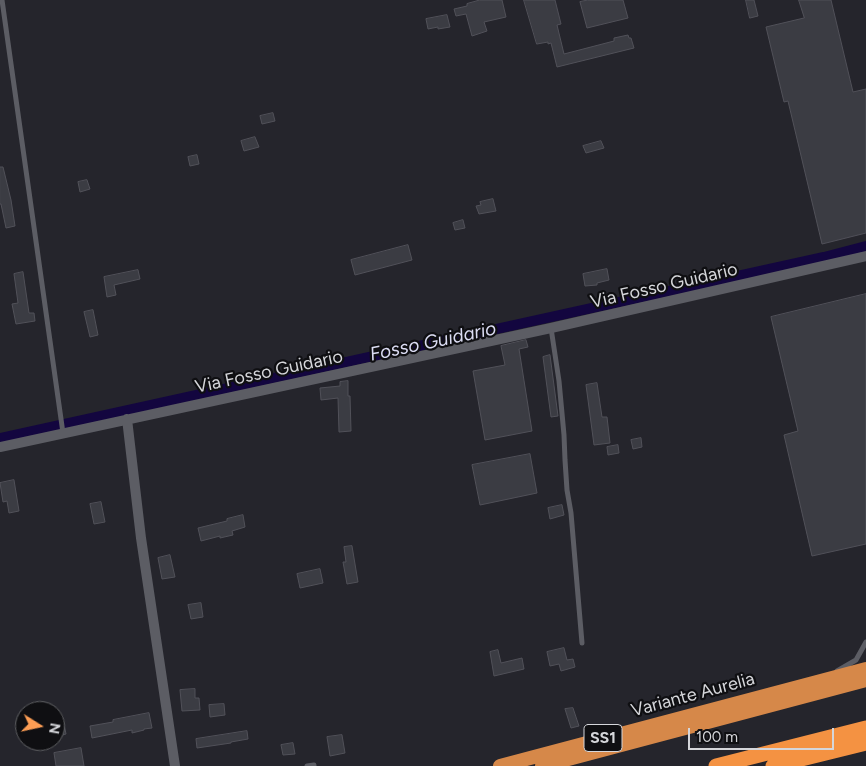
<!DOCTYPE html>
<html>
<head>
<meta charset="utf-8">
<style>
	body { margin:0 }
	#map { position:relative; width:866px; height:766px; overflow:hidden; background:#25252c; font-family:Figtree,sans-serif }
	canvas { display:block }
	.north { position:absolute; left:15px; top:701px; width:50px; height:50px; box-sizing:border-box; background:#0f0f12; border:1px solid #5e5f62; border-radius:50%; rotate:100deg; font-size:14px; font-weight:700; line-height:20px; text-align:center; color:#d5d6da }
	.north::after { content:''; display:block; margin:auto; width:18px; height:22px; background:#fc9d54; clip-path:polygon(50% 0,100% 100%,50% 72%,0 100%) }
	.scale { position:absolute; left:688px; top:728px; width:146px; height:22px; box-sizing:border-box; border:2px solid #d5d6da; border-top:0; padding-left:6px; font-size:15px; line-height:18px; white-space:nowrap; color:#d5d6da; -webkit-text-stroke:4px #0f0f12; paint-order:stroke }
</style>
</head>
<body>
<div id="map">
<canvas width="866" height="766"></canvas>
<div class="north">N</div>
<div class="scale">100 m</div>
</div>
<script>
const ctx = document.querySelector('canvas').getContext('2d');
ctx.lineJoin = 'round';
function trace(path, color, width, dash) { ctx.strokeStyle = color; ctx.lineWidth = width; ctx.lineCap = dash ? 'butt' : 'round'; ctx.setLineDash(dash || []); ctx.stroke(path); }
function paint(path, color) { ctx.fillStyle = color; ctx.fill(path, 'evenodd'); }
function label(font, color, halo, rows, align = 'center') {
  ctx.font = font + ' Figtree,sans-serif'; ctx.lineWidth = 4.5; ctx.setLineDash([]); ctx.textBaseline = 'middle'; ctx.strokeStyle = halo; ctx.fillStyle = color; for (const [text, x, y, turn = 0] of rows) {
    ctx.save(); ctx.translate(x, y); ctx.rotate((+turn || 0) * Math.PI / 180); ctx.textAlign = isNaN(turn) ? turn : align; if (halo) ctx.strokeText(text, 0, 0); ctx.fillText(text, 0, 0); ctx.restore();
  }
}
trace(new Path2D(`
	M0,438L824,257L866,246`), '#13063f', 10);
const building = new Path2D(`
	M480,0H502L506,17L484,22L487,31L472,36L466,14L456,16L454,9L467,6V4Z
	M524,0H555L561,24L557,25L564,54L614,41V38L628,35L629,38H631L634,48L557,67L551,43L548,44V42L537,44Z
	M588,0H623L628,18L587,28L580,2Z
	M746,0H754L758,16L750,18Z
	M799,0H831L853,92L866,89V233L822,244L788,101L784,102L766,27L804,18Z
	M447,15L450,27L438,29V27L428,29L426,19Z
	M273,113L275,121L262,124L260,116Z
	M255,137L259,147L244,151L241,141Z
	M601,141L604,148L586,153L583,146Z
	M197,155L199,164L190,166L188,157Z
	M0,167H3L11,200L15,226L6,228L1,204H0Z
	M87,180L90,189L80,192L78,182Z
	M493,199L496,211L479,214L476,206L481,205L480,202Z
	M463,220L465,228L455,230L453,223Z
	M408,245L412,260L355,275L351,260Z
	M607,269L609,280L597,283V285L585,286L583,274Z
	M138,270L140,279L114,285L116,295L107,297L104,277Z
	M23,272L29,313H34L35,321L16,324L12,304L18,303L14,274Z
	M866,294V544L812,556L784,435L798,431L771,317Z
	M93,310L98,335L90,337L84,312Z
	M526,340L528,347L519,349L532,431L485,440L473,371L505,365L501,346Z
	M550,355L558,416L551,417L543,357Z
	M348,381V396H350L351,431L339,432L338,398L321,400L320,388L340,386V382Z
	M597,383L602,417H607L610,443L594,445L586,385Z
	M641,438L642,447L633,449L631,440Z
	M618,445L619,453L608,455L607,447Z
	M530,454L537,493L480,505L472,465Z
	M14,480L19,511L9,513L7,501L3,502L0,483Z
	M101,502L105,522L94,524L90,504Z
	M562,505L564,515L550,519L548,508Z
	M243,515L245,527L232,531L233,535L220,538V536L201,541L198,528L227,521V519Z
	M352,546L358,582L347,584L343,562H346L344,547Z
	M170,555L175,577L162,579L158,558Z
	M320,569L323,583L300,588L297,574Z
	M201,603L203,617L191,619L188,605Z
	M564,648L567,660L573,659L575,667L561,671L559,664L550,666L547,652Z
	M498,650L501,663L522,658L524,669L494,676L490,652Z
	M195,689V698H199L200,710L182,711L180,690Z
	M224,704L225,715L210,717L209,705Z
	M573,708L579,726L571,728L565,709Z
	M149,713L152,728L144,729V730L132,733V730L92,738L90,726L113,722V720Z
	M64,724L66,734L55,737V726Z
	M247,731L248,739L231,742V743L197,748L196,739Z
	M342,735L345,753L330,756L327,737Z
	M293,743L295,754L283,755L281,745Z
	M81,748L84,766H56L54,753Z`);
paint(building, '#3b3c43');
trace(building, '#515159', 1);
trace(new Path2D(`
	M2,0L63,433
	M551,328L559,381L564,435L565,460L567,490L571,513L582,643
	M837,671L856,660L866,642
	M307,766L314,765`), '#5c5d64', 5);
trace(new Path2D(`
	M127,419L141,538L175,766
	M0,447L551,328L866,256`), '#5c5d64', 10);
trace(new Path2D(`
	M500,766L866,669
	M542,766L866,680`), '#d68849', 14);
trace(new Path2D(`
	M716,766L866,728
	M773,766L866,743`), '#f49242', 15);
for (const [x, y, w] of [
	[603,738,38]
]) { const box = new Path2D(); box.roundRect(x - w / 2, y - 13.5, w, 27, 4); ctx.fillStyle = '#0f0f12'; ctx.fill(box); trace(box, '#d5d6da', 1); }
label('bold 16px', '#d5d6da', null, [
	["SS1",603,738]
]);
label('18px', '#d5d6da', '#0f0f12', [
	["Via Fosso Guidario",664,286,-13],
	["Via Fosso Guidario",269,372,-12],
	["Variante Aurelia",693,695,-15]
]);
label('italic 19px', '#dbdcf3', '#0f0f12', [
	["Fosso Guidario",433,342,-12]
]);
</script>
</body>
</html>
